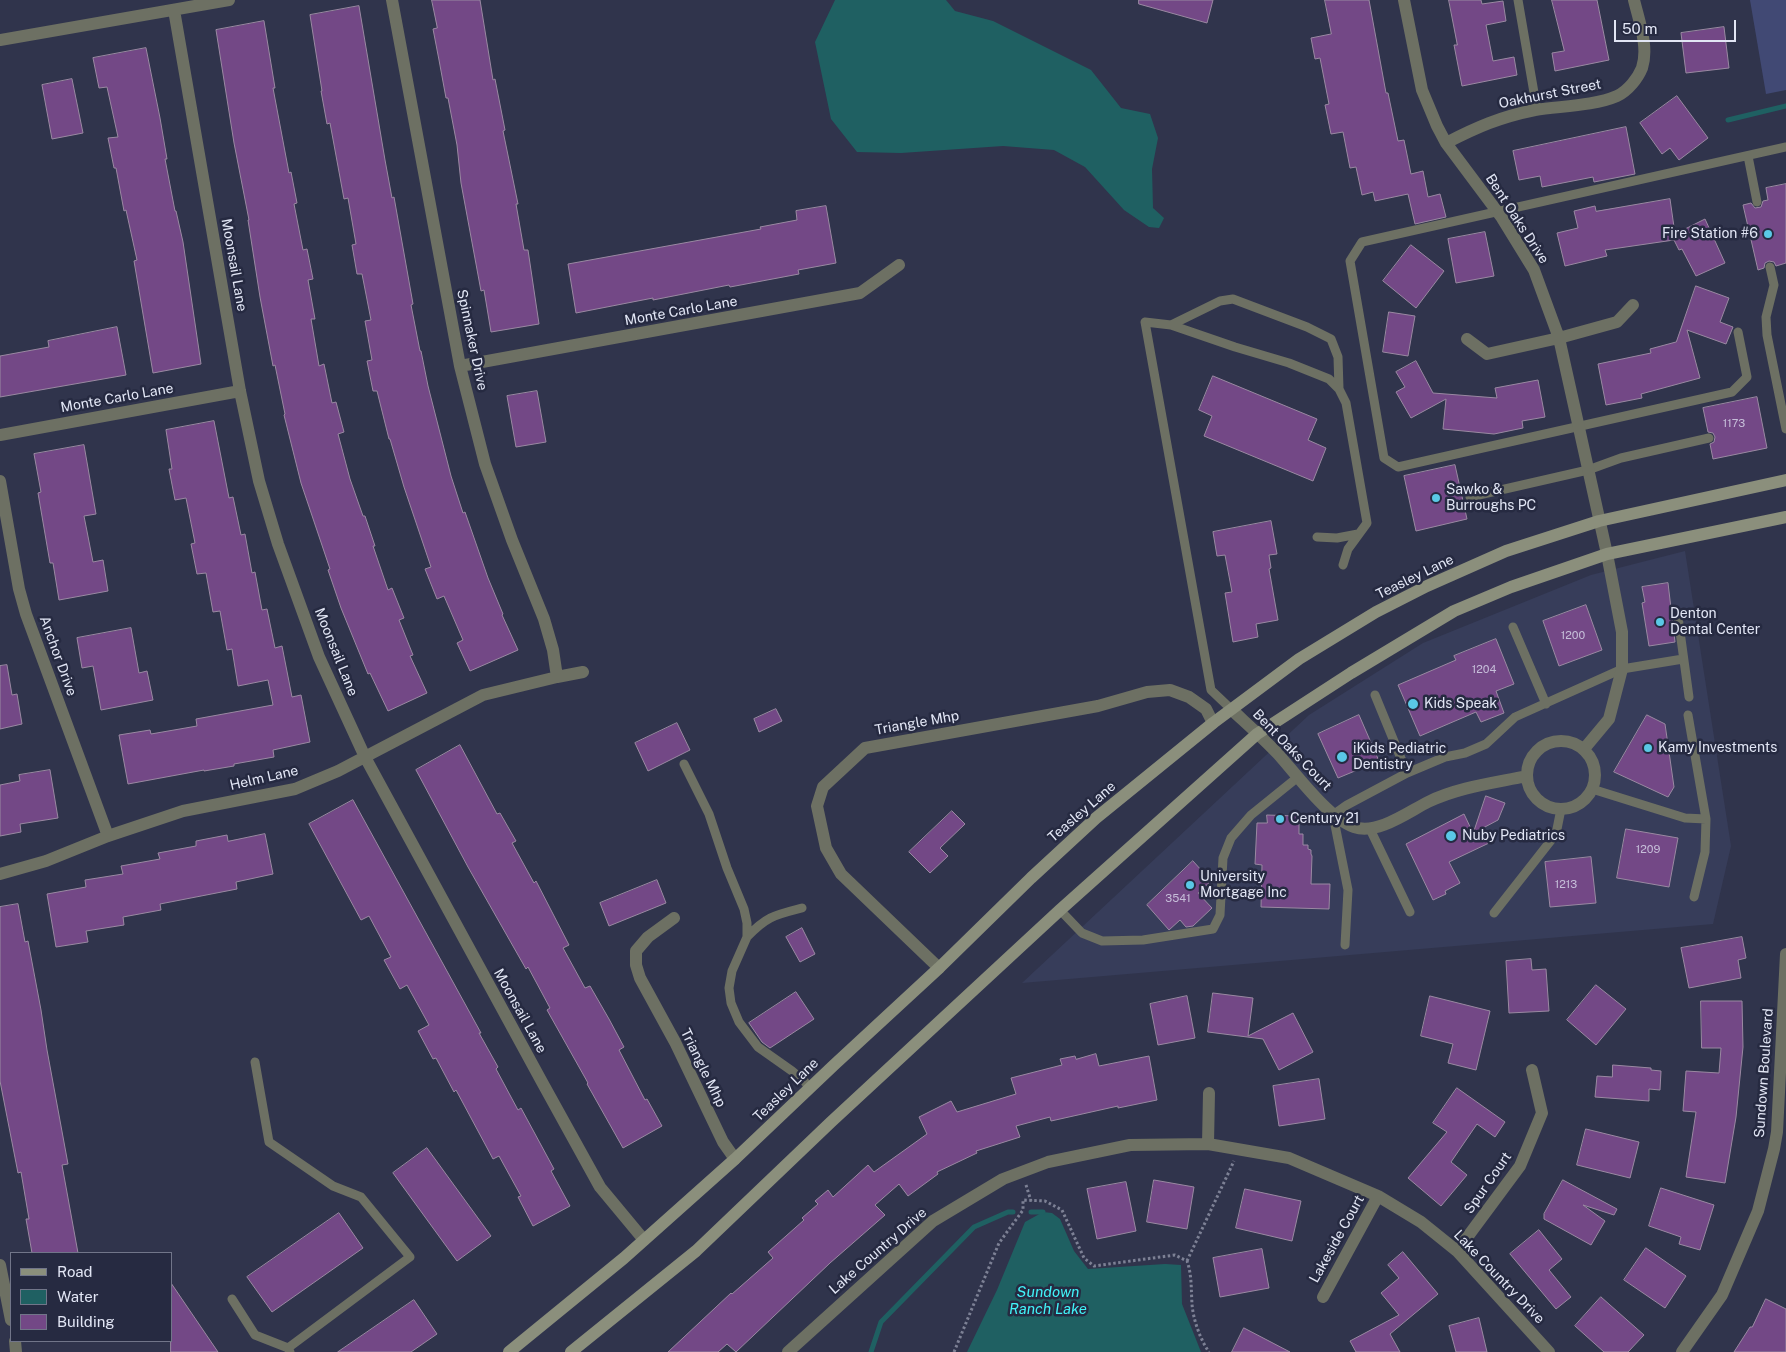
<!DOCTYPE html>
<html>
<head>
<meta charset="utf-8">
<style>
	body { margin:0 }
	#map { position:relative; width:1786px; height:1352px; overflow:hidden; background:#30344c; font-family:"Public Sans",sans-serif }
	canvas { display:block }
	.legend { position:absolute; left:10px; top:1252px; width:162px; height:90px; box-sizing:border-box; background:#262a41; border:1px solid #717589; margin:0; padding:6px 9px; list-style:none; font-size:15px; color:#e2e6f5 }
	.legend li { display:flex; align-items:center; gap:10px; height:25px }
	.legend b { width:25px; border:1px solid #717589 }
	.scale { position:absolute; left:1614px; top:20px; width:122px; height:22px; box-sizing:border-box; border:2px solid #e2e6f5; border-top:0; padding-left:6px; font-size:15px; line-height:18px; white-space:nowrap; color:#e2e6f5; -webkit-text-stroke:4px #262a41; paint-order:stroke }
</style>
</head>
<body>
<div id="map">
<canvas width="1786" height="1352"></canvas>
<ul class="legend">
<li><b style="height:6px;background:#8b8f7c"></b>Road</li>
<li><b style="height:14px;background:#1f6062"></b>Water</li>
<li><b style="height:14px;background:#734886"></b>Building</li>
</ul>
<div class="scale">50 m</div>
</div>
<script>
const ctx = document.querySelector('canvas').getContext('2d');
ctx.lineJoin = 'round';
function paint(path, color) { ctx.fillStyle = color; ctx.fill(path, 'evenodd'); }
function trace(path, color, width, dash) { ctx.strokeStyle = color; ctx.lineWidth = width; ctx.lineCap = dash ? 'butt' : 'round'; ctx.setLineDash(dash || []); ctx.stroke(path); }
function label(font, color, halo, rows, align = 'center') {
  ctx.font = font + ' "Public Sans",sans-serif'; ctx.lineWidth = 5; ctx.setLineDash([]); ctx.textBaseline = 'middle'; ctx.strokeStyle = halo; ctx.fillStyle = color; for (const [text, x, y, turn = 0] of rows) {
    ctx.save(); ctx.translate(x, y); ctx.rotate((+turn || 0) * Math.PI / 180); ctx.textAlign = isNaN(turn) ? turn : align; if (halo) ctx.strokeText(text, 0, 0); ctx.fillText(text, 0, 0); ctx.restore();
  }
}
paint(new Path2D(`
	M1685,551L1731,846L1713,924L1022,983L1309,715L1423,643L1591,575Z`), '#373d5a');
paint(new Path2D(`
	M1750,0H1786V90L1766,94Z`), '#414974');
paint(new Path2D(`
	M835,0H946L955,11L993,21L1091,70L1121,108L1150,114L1158,138L1152,169L1153,208L1164,218L1159,228L1149,227L1124,210L1085,167L1054,150L1003,146L901,153L857,152L831,119L815,42Z
	M1043,1212L1052,1213L1060,1219L1074,1251L1088,1269L1165,1264L1181,1265L1182,1304L1201,1352H967L997,1290L1025,1222Z`), '#1f6062');
trace(new Path2D(`
	M1728,120L1786,106
	M1031,1212H1043
	M871,1352L881,1322L974,1227L1008,1212H1013`), '#1f6062', 5);
const building = new Path2D(`
	M432,0H480L493,80L495,79L505,130L503,131L518,204H516L524,250H528L539,324L491,332L484,290L481,291L461,183L457,145L448,98H446L439,60L433,29L437,28Z
	M1139,0H1213L1207,23L1139,4Z
	M1325,0H1369L1386,93H1388L1398,141L1404,140L1411,174L1423,171L1428,197L1440,194L1446,217L1415,224L1408,194L1375,201L1373,192L1362,195L1356,167L1350,168L1343,132L1331,134L1325,105L1329,104L1320,58L1315,59L1311,38L1331,34Z
	M1449,0H1481L1482,4L1503,1L1506,21L1486,25L1493,61L1514,57L1517,75L1462,86L1454,45H1457Z
	M1552,0H1597L1609,60L1555,71L1552,53L1564,51Z
	M359,6L385,160L392,198L394,197L413,304L411,305L420,351H421L428,386L451,476L463,513L465,512L488,578L503,614L502,615L518,650L470,671L457,643L463,640L444,596L437,599L425,569L431,567L404,487L390,439H389L377,391H373L367,361L372,360L365,321L371,320L362,274H357L352,245L356,244L348,198L344,199L330,123L327,124L321,91H322L310,15Z
	M264,21L275,88H273L289,173L291,172L297,203L294,204L303,250L307,249L313,279L308,280L315,319H311L319,366L324,364L332,403L336,402L344,432L338,434L350,479L363,516H365L375,546H373L388,590L392,588L404,618L399,620L413,655L410,656L427,693L388,711L370,673L368,674L341,608L328,570L330,569L301,483L284,415L285,414L275,365L273,366L260,297L248,220H249L234,143L216,30Z
	M1724,27L1729,68L1686,73L1681,33Z
	M146,48L160,118L167,159H165L175,211H176L183,242L201,364L153,373L134,261L137,260L126,210L124,211L116,168H114L108,138L118,137L107,87L99,88L93,58Z
	M72,79L83,133L52,139L42,85Z
	M1677,96L1708,138L1679,160L1670,148L1662,154L1640,123Z
	M1626,127L1635,174L1594,182L1593,177L1542,187L1540,176L1519,180L1513,151Z
	M1786,184V263L1776,266L1774,262L1769,261L1765,263L1764,268L1758,270L1743,205L1751,203L1755,208L1761,207L1763,201L1768,200L1766,188Z
	M1670,199L1675,234L1705,219L1725,263L1696,276L1682,249L1679,250L1674,240L1605,250L1607,256L1565,266L1557,233L1578,228L1574,211L1595,206L1596,211Z
	M826,206L836,263L798,270L799,274L730,287L729,285L653,300V298L576,313L568,264L761,229L760,227L797,220L796,211Z
	M1485,232L1494,276L1456,283L1448,239Z
	M1411,245L1444,271L1416,308L1383,281Z
	M1696,286L1729,298L1720,322L1733,327L1726,344L1687,330L1700,378L1641,394L1642,398L1606,405L1598,364L1651,353L1650,349L1676,342Z
	M1389,312L1415,316L1408,356L1383,352Z
	M117,327L126,375L0,397V356L49,347L48,341Z
	M1416,361L1433,393L1497,398L1495,388L1538,380L1545,417L1522,421L1523,428L1494,434L1443,429L1446,399L1411,418L1396,392L1405,387L1396,372Z
	M1213,376L1317,419L1308,440L1326,448L1313,481L1204,436L1212,416L1199,410Z
	M537,391L546,442L516,447L507,396Z
	M1757,397L1767,448L1713,459L1710,444L1714,442L1715,437L1713,433L1708,432L1703,408Z
	M214,421L229,498L233,497L241,535L245,534L252,573L255,572L262,610L267,609L275,648L282,646L292,697L301,695L310,742L273,750L274,757L234,764V766L204,771V770L128,784L119,735L150,730L151,734L197,726L196,719L273,705L268,680L238,686L232,649L227,650L220,611L213,612L206,573L197,574L191,544L195,543L186,498L175,500L169,469H172L166,430Z
	M84,445L96,514L84,516L93,562L103,560L108,591L59,600L53,563H50L38,493L41,492L34,454Z
	M1455,465L1467,519L1416,531L1404,476Z
	M1271,521L1277,554L1269,555L1271,568L1269,569L1278,620L1256,624L1258,637L1233,642L1225,593L1232,592L1225,555L1217,556L1213,532Z
	M1668,583L1675,642L1649,646L1642,603L1645,602L1642,587Z
	M1586,605L1602,650L1559,666L1543,621Z
	M131,628L139,673L147,671L153,700L101,710L93,666L82,668L77,638Z
	M1496,639L1514,684L1496,691L1504,713L1481,722L1476,712L1420,736L1398,685L1456,660L1454,656Z
	M7,665L12,695L17,694L22,724L0,729V666Z
	M776,709L782,721L759,732L754,719Z
	M1359,715L1379,761L1338,778L1318,734Z
	M1647,715L1665,724L1674,787L1668,797L1614,772Z
	M677,723L690,750L648,771L635,743Z
	M460,745L497,814L500,813L516,841L512,843L534,883L536,881L569,945L563,948L585,988L590,986L609,1019L624,1047L619,1050L645,1100L647,1099L662,1126L623,1148L587,1084L588,1083L547,1010L550,1008L528,967L526,969L468,867L416,770Z
	M50,770L58,818L20,824L21,832L0,836V785L20,781L19,775Z
	M1486,796L1505,803L1498,820L1483,828L1489,843L1449,862L1460,883L1445,891L1446,894L1433,900L1406,844L1464,814L1473,833Z
	M353,800L481,1033H479L498,1067L496,1069L518,1110L521,1108L554,1169L551,1171L570,1206L533,1226L518,1197L521,1196L499,1156L493,1159L456,1090L454,1092L436,1058L433,1059L418,1031L429,1025L407,985L400,989L384,960L391,957L369,916L361,920L309,824Z
	M952,811L965,824L940,848L948,856L930,873L909,852Z
	M1267,815L1297,816V821H1299V834H1303V845H1308V849L1311,850V854L1312,856L1311,884H1330L1329,909L1261,907L1262,865L1255,864L1257,823H1267Z
	M1626,829L1678,838L1669,887L1617,878Z
	M265,834L273,874L236,882L237,889L160,904L161,910L123,917L124,925L86,931L88,942L56,947L47,894L86,887L85,880L123,874L121,866L160,859L158,853L196,846V841L227,835L228,841Z
	M1591,857L1596,903L1550,907L1545,862Z
	M1193,861L1211,881L1198,893L1212,908L1193,926L1186,927L1180,920L1169,930L1147,905Z
	M657,880L666,903L609,926L600,903Z
	M18,904L25,942L28,941L41,1010L47,1050L68,1164L62,1165L78,1253H32L26,1219H29L21,1172L18,1173L0,1081V907Z
	M802,928L815,954L800,962L786,937Z
	M1742,937L1746,958L1738,960L1741,978L1689,988L1681,948Z
	M1531,959L1532,970L1546,969L1549,1011L1509,1013L1506,961Z
	M1596,985L1626,1009L1596,1045L1567,1020Z
	M796,992L814,1019L770,1048L762,1042L749,1023Z
	M1213,993L1253,998L1248,1036L1293,1013L1313,1052L1279,1070L1263,1039L1208,1032Z
	M1187,996L1195,1038L1158,1045L1150,1004Z
	M1430,996L1490,1011L1476,1070L1448,1063L1453,1044L1421,1036Z
	M1701,1001H1742L1743,1047L1736,1117L1725,1183L1686,1177L1696,1112L1683,1111L1686,1071L1719,1073L1721,1048H1702Z
	M1096,1054L1099,1066L1149,1056L1157,1100L1118,1108V1106L1051,1121L1050,1117L1016,1126L1020,1137L976,1151L977,1153L937,1172L938,1174L908,1196L899,1184L875,1205L885,1215L830,1263L736,1352L727,1344L718,1352H668L731,1293L732,1294L773,1258L768,1252L804,1220L802,1218L818,1204L815,1201L828,1190L833,1197L868,1165L874,1172L927,1134L919,1117L951,1101L957,1112L1016,1094L1011,1078L1062,1065L1060,1059L1075,1056L1076,1059Z
	M1613,1065L1651,1068V1070L1661,1071L1660,1090L1649,1089V1101L1595,1097L1597,1076L1612,1077Z
	M1319,1079L1325,1119L1279,1126L1273,1086Z
	M1457,1088L1505,1122L1495,1137L1477,1124L1451,1162L1467,1175L1441,1206L1408,1178L1447,1132L1433,1123Z
	M1586,1129L1639,1142L1630,1178L1577,1165Z
	M427,1148L491,1236L457,1261L393,1173Z
	M1154,1180L1194,1187L1187,1229L1147,1222Z
	M1563,1180L1617,1209L1614,1215L1583,1205L1605,1221L1591,1245L1544,1219V1214Z
	M1126,1182L1136,1231L1097,1239L1087,1189Z
	M1661,1188L1714,1205L1700,1250L1679,1244L1681,1237L1649,1226Z
	M1245,1189L1301,1201L1292,1241L1236,1228Z
	M339,1213L363,1248L272,1312L247,1277Z
	M1539,1230L1562,1259L1549,1270L1571,1297L1556,1309L1510,1254Z
	M1646,1248L1686,1276L1665,1308L1624,1280Z
	M1262,1249L1269,1288L1220,1297L1213,1258Z
	M1403,1252L1438,1294L1390,1334L1400,1352H1356L1350,1341L1399,1315L1381,1293L1399,1278L1388,1265Z
	M171,1283L218,1352H171Z
	M1601,1297L1644,1335L1628,1352H1604L1575,1326Z
	M1766,1299L1786,1309V1352H1734L1750,1327H1752Z
	M414,1300L437,1334L411,1352H338Z
	M1479,1318L1487,1352H1456L1449,1326Z
	M1244,1328L1290,1352H1232Z`);
paint(building, '#734886');
trace(building, '#9a89a2', 1);
trace(new Path2D(`
	M1026,1185L1031,1201
	M1187,1261L1234,1161
	M954,1352L999,1243L1023,1210V1200L1045,1201L1062,1210L1084,1258L1094,1266L1175,1255L1187,1261C1192,1275 1191,1289 1192,1304C1193,1319 1200,1339 1209,1352`), '#7d8195', 3, [2.5, 2.5]);
trace(new Path2D(`
	M1518,0L1537,110
	M1748,156L1757,202
	M1770,267L1774,285L1766,317L1767,335L1786,429
	M1171,325L1220,301L1233,299L1307,327L1331,339L1338,357L1339,389
	M1738,332L1747,377L1732,392L1398,467L1384,458L1350,261L1362,242L1786,147
	M1470,497L1588,470L1621,458L1709,438
	M1317,537L1337,538L1358,534
	M1678,617L1689,697
	M1513,627L1546,704
	M1375,695L1407,773
	M1231,709L1211,690L1145,322L1171,325L1235,347L1289,363L1329,379L1339,389L1346,403L1367,523L1348,549L1343,565
	M1688,715L1706,819L1705,852L1694,897
	M684,764L709,814L727,868L744,909L747,923V937L732,971L729,988L731,1003L739,1022L758,1047L792,1071L805,1082L810,1089
	M1592,789L1685,818L1706,819
	M1370,829L1410,912
	M1060,910L1082,933L1102,941L1143,940L1213,929L1220,915L1223,858L1231,838L1251,815L1298,777
	M1494,913L1556,834L1561,809
	M747,937C767,916 775,915 802,908
	M1345,945L1348,890L1333,815L1347,805L1407,773L1445,757L1465,753L1486,744L1515,717L1622,669L1683,659
	M255,1062L269,1142L333,1186L361,1197L410,1257L288,1348L290,1352
	M232,1299L255,1335L288,1348`), '#6d7063', 9);
trace(new Path2D(`
	M392,0L460,366L485,464L512,540L544,619L553,650L557,677
	M1404,0L1422,90L1437,126L1446,143L1502,218L1534,270L1559,338L1607,554L1622,632V669L1609,719L1584,749
	M174,10L240,391L259,481L278,544L319,657L365,757L542,1082L600,1187L644,1240
	M0,40L229,0
	M1446,143C1477,127 1500,117 1535,110C1561,106 1594,106 1617,96C1628,91 1638,78 1642,68C1649,47 1639,21 1634,0
	M1467,339L1487,354L1559,338L1617,322L1633,305
	M460,366L860,293L899,265
	M0,435L240,391
	M0,481L19,589L26,614L108,836
	M1231,709C1247,724 1263,738 1278,754C1296,774 1329,819 1354,827C1378,835 1408,812 1428,802C1459,787 1494,783 1527,776
	M1527 775a34 34 0 1 1 68 0a34 34 0 1 1-68 0Z
	M0,874L46,861L108,836L183,811L295,789L338,771L483,695L557,677L583,672
	M674,918L648,937L636,951V965L640,978L675,1042L723,1142L735,1159
	M939,968L841,874L826,848L817,806L823,787L865,748L1098,706L1147,692L1170,690L1189,697L1206,709L1213,723
	M1208,1144L1209,1093
	M1457,1251L1520,1166L1542,1113L1532,1070
	M0,1265L11,1320
	M1323,1297L1378,1196
	M15,1341L16,1352
	M788,1352L933,1221L1003,1179L1048,1162L1130,1145L1208,1144L1289,1158L1378,1196L1421,1222L1457,1251L1549,1352
	M1682,1352L1722,1295L1758,1211L1774,1149L1777,1132L1786,954`), '#6d7063', 12);
trace(new Path2D(`
	M509,1352L624,1258L735,1159L834,1065L939,968L1031,878L1096,818L1213,723L1299,659L1376,612L1427,586L1506,551L1599,521L1786,480
	M571,1352L696,1251L831,1122L1060,910L1257,734L1351,673L1454,611L1511,587L1607,554L1786,517`), '#8b8f7c', 12);
for (const [x, y, r, color] of [
	[1768,234,5,"#5ac8e6"],
	[1436,498,5,"#5ac8e6"],
	[1660,622,5,"#5ac8e6"],
	[1413,704,6,"#5ac8e6"],
	[1648,748,5,"#5ac8e6"],
	[1342,757,6,"#5ac8e6"],
	[1280,819,5,"#5ac8e6"],
	[1451,836,6,"#5ac8e6"],
	[1190,885,5,"#5ac8e6"]
]) { const dot = new Path2D(); dot.arc(x, y, r, 0, 2 * Math.PI); ctx.fillStyle = color; ctx.fill(dot); trace(dot, '#262a41', 2); }
label('11px', '#c6bed9', null, [
	["1173",1734,424],
	["1200",1573,636],
	["1204",1484,670],
	["1209",1648,850],
	["1213",1566,885],
	["3541",1178,899]
]);
label('14px', '#e2e6f5', '#262a41', [
	["Oakhurst Street",1550,94,-11],
	["Bent Oaks Drive",1517,219,57],
	["Moonsail Lane",234,265,80],
	["Monte Carlo Lane",681,311,-10],
	["Spinnaker Drive",472,340,78],
	["Monte Carlo Lane",117,398,-10],
	["Teasley Lane",1415,577,-26],
	["Moonsail Lane",336,652,68],
	["Anchor Drive",58,656,70],
	["Triangle Mhp",917,723,-10],
	["Bent Oaks Court",1292,750,46],
	["Helm Lane",264,778,-13],
	["Teasley Lane",1082,812,-41],
	["Moonsail Lane",520,1011,61],
	["Triangle Mhp",703,1068,64],
	["Sundown Boulevard",1764,1073,-86],
	["Teasley Lane",786,1090,-44],
	["Spur Court",1488,1183,-55],
	["Lakeside Court",1337,1239,-61],
	["Lake Country Drive",878,1251,-41],
	["Lake Country Drive",1499,1277,46]
]);
label('14px', '#e2e6f5', '#262a41', [
	["Fire Station #6",1758,234,"right"],
	["Sawko &",1446,490],
	["Burroughs PC",1446,506],
	["Denton",1670,614],
	["Dental Center",1670,630],
	["Kids Speak",1424,704],
	["Kamy Investments",1658,748],
	["iKids Pediatric",1353,749],
	["Dentistry",1353,765],
	["Century 21",1290,819],
	["Nuby Pediatrics",1462,836],
	["University",1200,877],
	["Mortgage Inc",1200,893]
], 'left');
label('italic 15px', '#41f3f8', '#262a41', [
	["Sundown",1048,1292],
	["Ranch Lake",1048,1309]
]);
</script>
</body>
</html>
